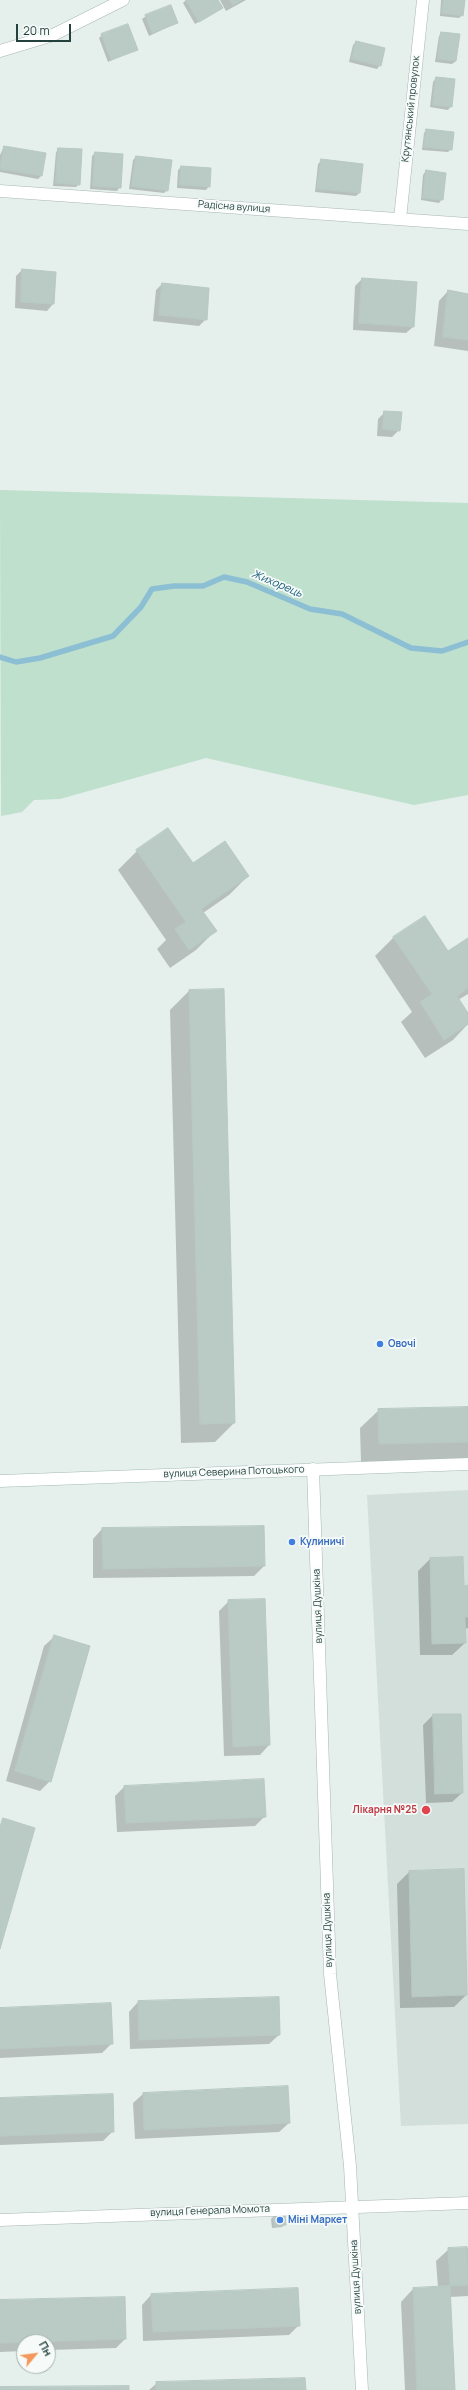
<!DOCTYPE html>
<html>
<head>
<meta charset="utf-8">
<style>
	body { margin:0 }
	#map { position:relative; width:468px; height:2390px; overflow:hidden; background:#e5efec; font-family:Manrope,sans-serif }
	canvas { display:block }
	.north { position:absolute; left:16px; top:2334px; width:40px; height:40px; box-sizing:border-box; background:#f6fbf9; border:1px solid #a2b1ae; border-radius:50%; rotate:61deg; font-size:11px; font-weight:700; line-height:16px; text-align:center; color:#24413e }
	.north::after { content:''; display:block; margin:auto; width:14px; height:18px; background:#f4995e; clip-path:polygon(50% 0,100% 100%,50% 72%,0 100%) }
	.scale { position:absolute; left:16px; top:24px; width:55px; height:18px; box-sizing:border-box; border:2px solid #24413e; border-top:0; padding-left:5px; font-size:12px; line-height:14px; white-space:nowrap; color:#24413e; -webkit-text-stroke:3px #f6fbf9; paint-order:stroke }
</style>
</head>
<body>
<div id="map">
<canvas width="468" height="2390"></canvas>
<div class="north">Пн</div>
<div class="scale">20 m</div>
</div>
<script>
const ctx = document.querySelector('canvas').getContext('2d');
ctx.lineJoin = 'round';
function paint(path, color) { ctx.fillStyle = color; ctx.fill(path, 'evenodd'); }
function trace(path, color, width, dash) { ctx.strokeStyle = color; ctx.lineWidth = width; ctx.lineCap = dash ? 'butt' : 'round'; ctx.setLineDash(dash || []); ctx.stroke(path); }
function label(font, color, halo, rows, align = 'center') {
  ctx.font = font + ' Manrope,sans-serif'; ctx.lineWidth = 3.5; ctx.setLineDash([]); ctx.textBaseline = 'middle'; ctx.strokeStyle = halo; ctx.fillStyle = color; for (const [text, x, y, turn = 0] of rows) {
    ctx.save(); ctx.translate(x, y); ctx.rotate((+turn || 0) * Math.PI / 180); ctx.textAlign = isNaN(turn) ? turn : align; if (halo) ctx.strokeText(text, 0, 0); ctx.fillText(text, 0, 0); ctx.restore();
  }
}
paint(new Path2D(`
	M468,1490V2124L401,2126L367,1495Z`), '#d3dfdb');
paint(new Path2D(`
	M0,490L468,503V795L414,805L206,758L60,799L34,800L22,812L1,816Z`), '#bee0cc');
paint(new Path2D(`
	M186,0H217L222,8L195,24L183,3Z
	M220,0H246L226,11Z
	M441,0H464L462,15L459,18L440,16Z
	M146,16L177,23L149,36L142,19Z
	M442,33L456,61L452,64L435,62L439,36Z
	M102,35L137,49L108,62L99,38Z
	M356,42L380,65L377,69L349,62L353,45Z
	M436,78L451,106L448,110L430,107L433,82Z
	M427,130L451,149L448,152L422,150L424,133Z
	M4,147L45,154L41,176L38,179L0,172V155Z
	M59,149L79,184L76,187L53,186L56,152Z
	M95,153L120,187L117,191L90,189L92,156Z
	M136,157L167,190L164,193L129,189L133,160Z
	M321,161L359,193L356,196L315,192L318,164Z
	M181,167L209,186L206,190L177,188L178,170Z
	M426,171L442,199L439,203L421,200L423,175Z
	M22,270L53,304L47,311L15,308L16,276Z
	M362,279L413,327L406,333L353,330L355,286Z
	M162,284L206,319L199,326L153,321L156,290Z
	M448,291L468,295V351L434,346L439,301Z
	M385,412L399,430L392,437L377,436L378,419Z
	M137,851L248,876L229,895L203,913L215,931L196,950L170,968L157,949L166,940L118,870Z
	M394,937L447,953L468,939V994L458,1000L468,1015V1024L453,1040L425,1058L401,1022L412,1012L375,956Z
	M189,991L234,1423L215,1442L181,1443L170,1010Z
	M468,1408V1459L361,1462L360,1428L379,1410Z
	M102,1529L264,1566L254,1576L93,1578V1539Z
	M462,1558L463,1587L468,1586V1628L464,1629L465,1643L452,1655H420L418,1571L430,1559Z
	M229,1601L269,1745L260,1755L224,1756L219,1611Z
	M54,1637L50,1781L40,1791L6,1781L44,1646Z
	M433,1715L462,1793L452,1802L426,1803L423,1725Z
	M125,1786L265,1816L255,1826L117,1832L115,1796Z
	M409,1872L466,1995L454,2007L400,2008L397,1884Z
	M138,2002L279,2035L269,2044L130,2049L129,2012Z
	M0,2009L112,2043L102,2053L0,2058Z
	M143,2094L289,2123L279,2132L135,2139L133,2103Z
	M0,2099L113,2131L103,2141L0,2145Z
	M274,2216L285,2224L282,2227L272,2228L271,2219Z
	M468,2248V2296L450,2297L454,2390H405L401,2302L413,2289L438,2287L436,2261L449,2249Z
	M151,2295L299,2325L289,2335L143,2341L142,2305Z
	M0,2301L125,2339L116,2348L48,2350V2342H24V2351L0,2352Z
	M157,2383L305,2390H149Z`), '#0003');
trace(new Path2D(`
	M0,657L16,662L40,658L113,636L141,607L152,589L174,586H203L224,577L247,582L310,609L342,614L411,648L442,651L468,642`), '#8dbfd4', 5.5);
const building = new Path2D(`
	M186,0H218L223,8L199,22Z
	M230,0H242L233,5Z
	M444,0H465L463,16L442,13Z
	M171,5L178,23L152,33L145,15Z
	M128,24L138,50L111,60L101,34Z
	M441,32L460,34L456,61L438,59Z
	M356,41L385,48L381,66L352,59Z
	M436,77L455,79L452,107L433,105Z
	M426,129L454,132L452,150L424,147Z
	M4,146L46,153L42,176L0,169Z
	M58,148L82,149L80,185L56,183Z
	M95,152L123,154L121,188L93,186Z
	M136,156L172,160L168,191L132,186Z
	M321,159L363,164L360,193L317,189Z
	M181,166L211,168L210,187L180,185Z
	M426,170L446,173L443,200L423,198Z
	M22,269L56,272L54,304L21,302Z
	M362,278L417,282L414,327L359,323Z
	M162,283L209,288L207,320L159,315Z
	M448,290L468,294V340L443,337Z
	M384,411L402,412L400,431L383,429Z
	M168,828L193,863L225,841L249,876L201,909L217,931L189,950L175,929L186,922L136,850Z
	M425,916L448,951L468,938V988L457,996L468,1013V1024L444,1040L420,1002L432,994L393,937Z
	M224,989L235,1423L200,1424L189,990Z
	M468,1407V1442L379,1444L378,1409Z
	M264,1526L265,1566L103,1569L102,1528Z
	M463,1557L464,1586L468,1585V1617H465L466,1643L432,1644L430,1558Z
	M265,1599L270,1745L233,1747L228,1600Z
	M54,1635L90,1646L51,1782L15,1771Z
	M433,1714H461L463,1793L435,1794Z
	M264,1779L266,1817L126,1823L124,1786Z
	M3,1818L35,1828L0,1949V1827Z
	M464,1869L467,1995L412,1997L409,1871Z
	M279,1997L280,2035L139,2040L138,2001Z
	M111,2003L113,2044L0,2049V2008Z
	M288,2086L290,2123L144,2130L143,2093Z
	M113,2094L114,2132L0,2136V2098Z
	M285,2214L286,2225L275,2226L273,2215Z
	M467,2247L468,2285L450,2286L448,2248Z
	M450,2286L455,2390H417L413,2288Z
	M298,2288L300,2326L153,2332L151,2294Z
	M125,2297L126,2339L0,2343V2300Z
	M305,2378L306,2390H156V2382Z
	M129,2386V2390H0V2387Z`);
paint(building, '#bacac5');
trace(building, '#b7c9c4', 1);
const street = new Path2D(`
	M0,51L53,35L123,0
	M0,191L468,224
	M400,219L423,0
	M313,1469L330,1974L350,2166L362,2390
	M0,2220L468,2203`);
const secondary = new Path2D(`
	M0,1481L468,1464`);
trace(street, '#a7b7b4', 13);
trace(secondary, '#a3bbb6', 13);
trace(street, '#fff', 12);
trace(secondary, '#fff', 12);
for (const [x, y, r, color] of [
	[380,1344,4,"#3f7fe0"],
	[292,1542,4,"#3f7fe0"],
	[426,1810,5,"#e0444e"],
	[280,2220,4,"#3f7fe0"]
]) { const dot = new Path2D(); dot.arc(x, y, r, 0, 2 * Math.PI); ctx.fillStyle = color; ctx.fill(dot); trace(dot, '#f6fbf9', 1.5); }
label('10px', '#24413e', '#f6fbf9', [
	["Крутянський провулок",411,109,-84],
	["Радісна вулиця",234,207,4],
	["вулиця Северина Потоцького",234,1472,-2],
	["вулиця Душкіна",318,1606,-92],
	["вулиця Душкіна",328,1930,-92],
	["вулиця Генерала Момота",210,2211,-2],
	["вулиця Душкіна",356,2277,-93]
]);
label('bold 10px', '#366cbe', '#f6fbf9', [
	["Овочі",388,1344],
	["Кулиничі",300,1542],
	["Міні Маркет",288,2220]
], 'left');
label('bold 10px', '#be3a42', '#f6fbf9', [
	["Лікарня №25",417,1810]
], 'right');
label('italic 11px', '#1c607f', '#f6fbf9', [
	["Жихорець",277,584,23]
]);
</script>
</body>
</html>
